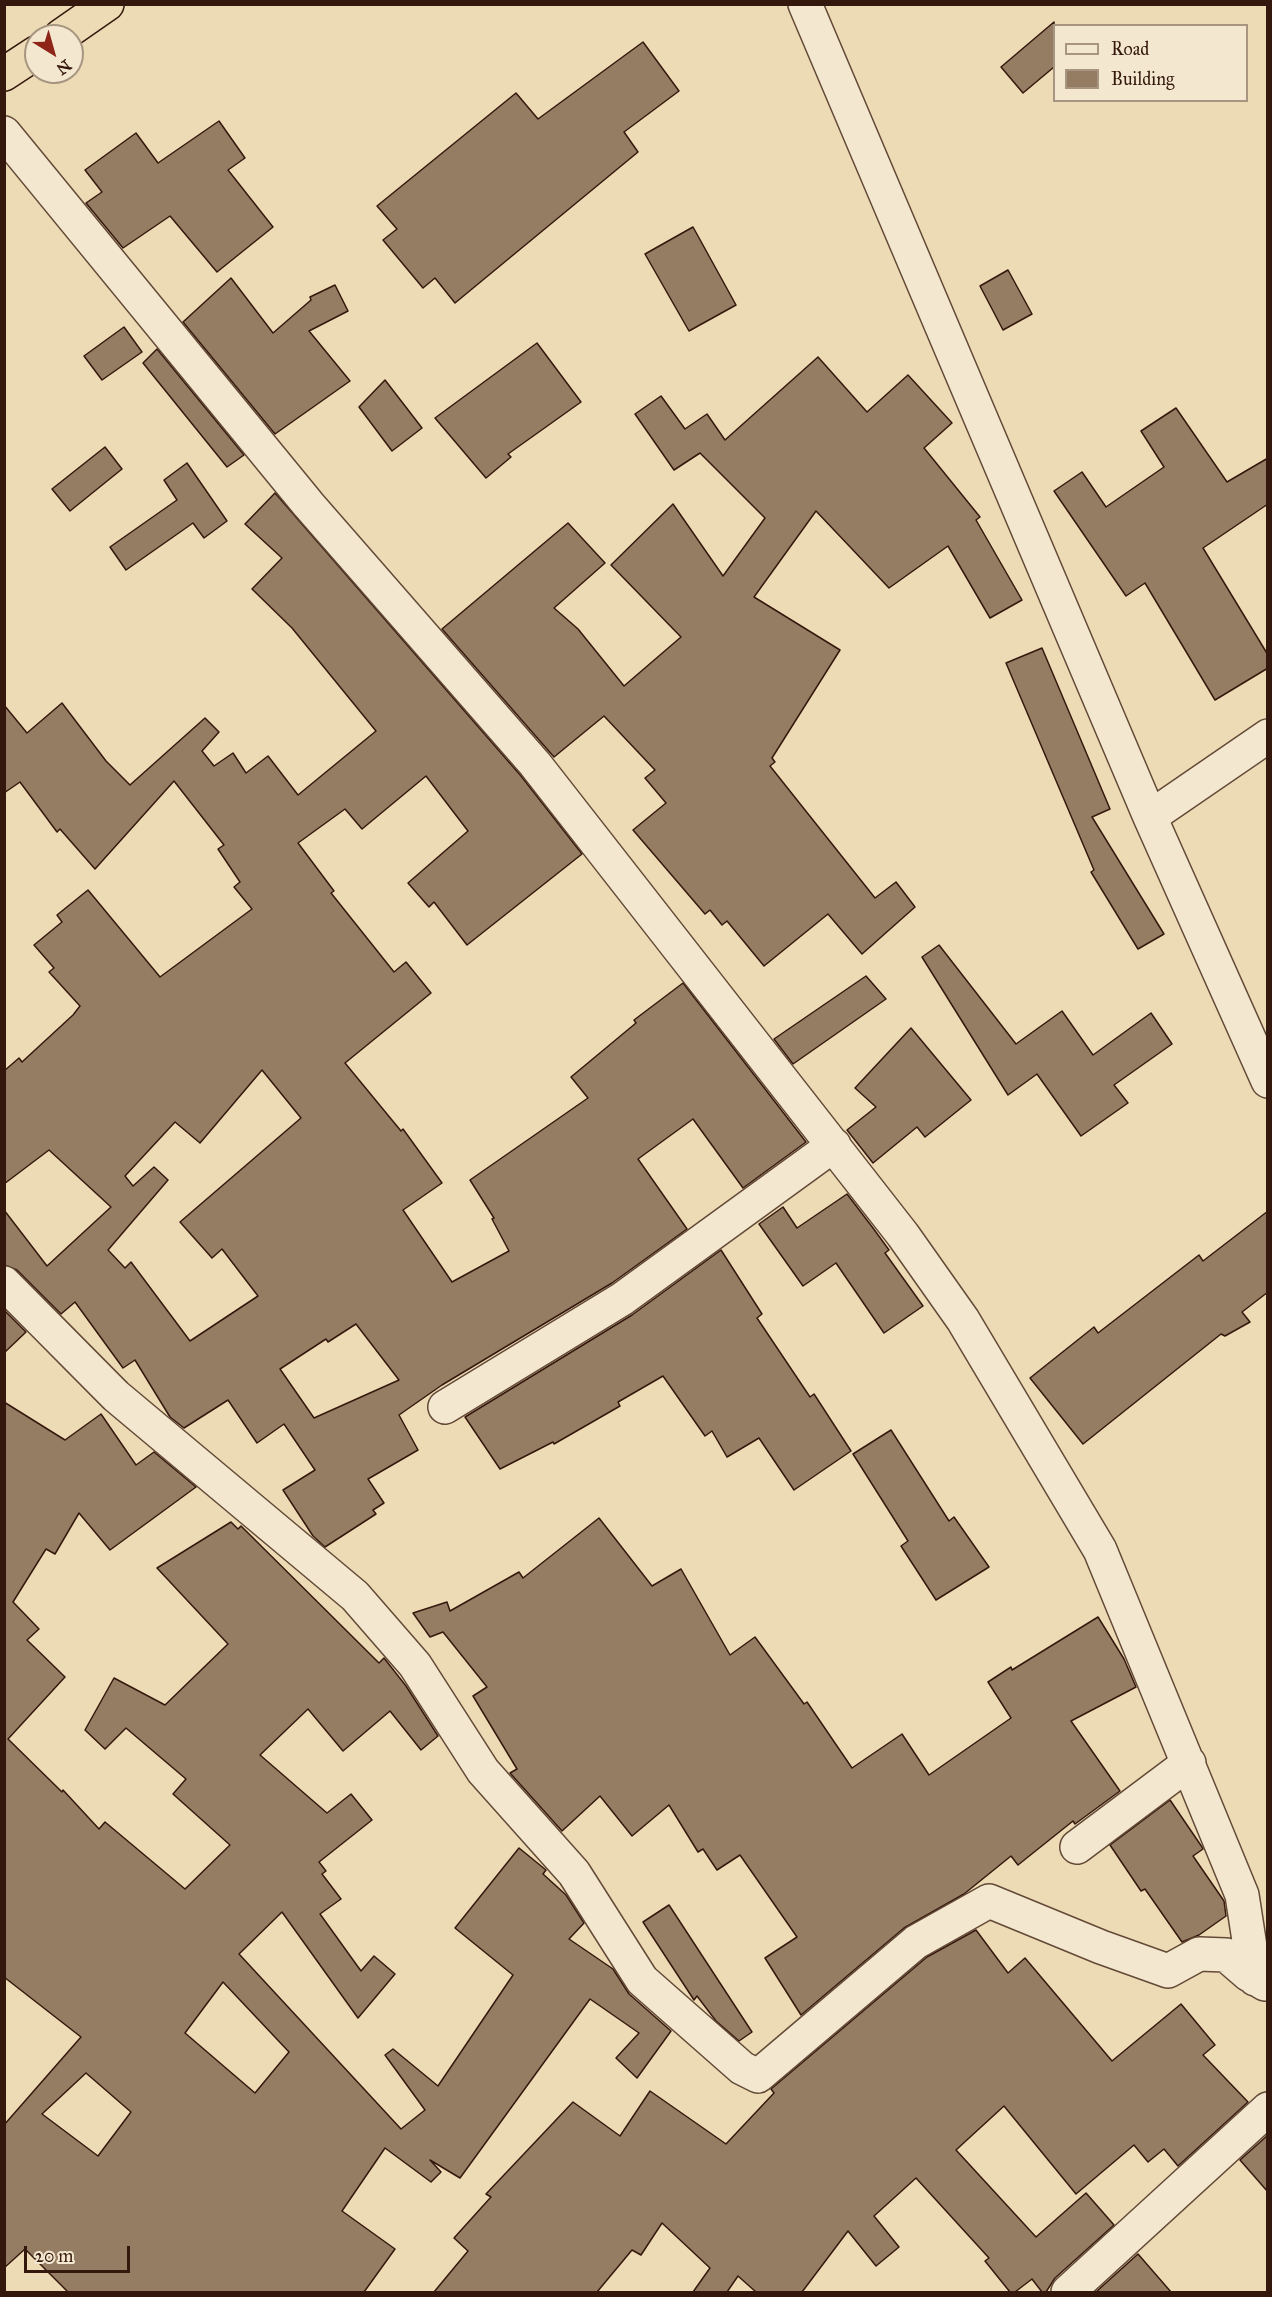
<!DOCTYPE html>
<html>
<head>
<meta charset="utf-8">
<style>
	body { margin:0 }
	#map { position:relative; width:1272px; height:2297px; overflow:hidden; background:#eddbb5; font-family:"IM FELL Great Primer",serif }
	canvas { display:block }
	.frame { position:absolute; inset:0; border:6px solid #35180d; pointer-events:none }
	.legend { position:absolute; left:1053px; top:24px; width:195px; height:78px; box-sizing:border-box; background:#f3e8cf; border:2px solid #a79581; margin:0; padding:8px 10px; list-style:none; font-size:18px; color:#35180d }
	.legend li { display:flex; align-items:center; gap:12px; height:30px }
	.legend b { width:30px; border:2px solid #a79581 }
	.north { position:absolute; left:24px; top:24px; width:60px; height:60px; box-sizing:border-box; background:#f3e8cf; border:2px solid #a79581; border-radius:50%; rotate:143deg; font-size:16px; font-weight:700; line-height:24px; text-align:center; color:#35180d }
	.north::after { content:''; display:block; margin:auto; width:21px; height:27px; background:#8f2418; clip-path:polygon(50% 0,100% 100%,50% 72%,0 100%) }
	.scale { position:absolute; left:24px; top:2246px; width:106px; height:27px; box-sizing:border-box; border:3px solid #35180d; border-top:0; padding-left:8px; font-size:18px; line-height:21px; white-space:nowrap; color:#35180d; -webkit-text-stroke:4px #f3e8cf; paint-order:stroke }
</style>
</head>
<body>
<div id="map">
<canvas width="1272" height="2297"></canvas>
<div class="frame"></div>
<ul class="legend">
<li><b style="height:8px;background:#f3e8cf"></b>Road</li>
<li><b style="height:16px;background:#957d64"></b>Building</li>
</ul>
<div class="north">N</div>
<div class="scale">20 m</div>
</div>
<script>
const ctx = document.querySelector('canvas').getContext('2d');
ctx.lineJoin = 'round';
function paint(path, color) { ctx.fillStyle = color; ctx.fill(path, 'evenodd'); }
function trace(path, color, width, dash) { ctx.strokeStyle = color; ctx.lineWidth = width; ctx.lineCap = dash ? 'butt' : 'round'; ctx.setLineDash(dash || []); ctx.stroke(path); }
const building = new Path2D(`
	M1054,22V67L1023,93L1001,67Z
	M643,42L679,91L624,132L638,152L455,303L435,278L423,288L383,240L397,229L377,206L516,93L538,119Z
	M219,121L245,158L228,170L273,227L217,272L170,216L123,248L86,203L102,192L85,170L136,133L158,163Z
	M693,227L736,305L689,331L645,254Z
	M1008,270L1032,314L1003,330L980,286Z
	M231,278L273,333L311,300L310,297L335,285L348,311L309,331L350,381L275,434L183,322Z
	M124,327L142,352L102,380L84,356Z
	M537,343L581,402L508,454L511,457L486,478L435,418Z
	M157,349L244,455L227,467L143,363Z
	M818,357L867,412L908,375L952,423L924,448L980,517L976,520L1022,600L990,618L948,546L889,588L816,511L754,597L840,650L772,758L775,762L770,766L875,898L896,882L915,907L862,954L828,914L764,966L727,921L722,925L710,910L705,914L633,830L666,803L645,778L655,770L604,716L554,757L442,629L568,523L605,563L554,608L578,629L624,686L681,637L611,565L673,504L723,576L765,518L700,453L674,470L635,414L661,396L685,429L707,414L725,440Z
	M385,380L422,428L392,451L359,407Z
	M1176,408L1227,482L1268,458V504L1203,548L1268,655V668L1215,700L1145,583L1126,596L1054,491L1082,472L1106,507L1164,467L1141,431Z
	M105,447L122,469L70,511L52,489Z
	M187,463L227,521L204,538L193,523L126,570L110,547L177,500L164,480Z
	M275,493L521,776L582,854L467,945L434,902L429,907L408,883L468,831L426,776L362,829L345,809L298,843L334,891L331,893L394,972L406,962L431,993L345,1063L401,1131L403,1129L442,1183L403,1210L452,1282L509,1251L492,1219L494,1218L470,1180L588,1098L571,1077L636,1023L634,1020L683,983L806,1142L743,1188L693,1119L638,1159L687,1229L612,1283L442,1385L399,1415L418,1450L368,1479L384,1503L373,1510L376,1514L325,1547L313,1536L283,1490L315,1470L284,1424L257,1443L228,1400L184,1428L170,1417L135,1360L123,1368L75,1302L61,1314L17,1270L4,1265V1210L47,1266L111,1207L49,1150L4,1184V1071L19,1058L22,1062L73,1015L80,1006L49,972L54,968L34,945L62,922L57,915L88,890L160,977L252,909L234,887L240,882L218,849L224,845L174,781L95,869L60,829L57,832L20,782L4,793V705L27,733L62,703L106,761L130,785L205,718L219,732L202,751L214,766L233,753L246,773L268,756L298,795L376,731L292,628L252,589L282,558L245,524ZM262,1070L301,1118L180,1222L212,1258L222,1249L258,1296L190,1341L131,1262L125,1268L108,1250L168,1180L154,1167L133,1186L125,1176L175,1122L200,1143ZM356,1324L399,1380L314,1418L280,1369L326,1339L328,1342Z
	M1042,648L1110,809L1092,817L1164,934L1138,949L1091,872L1094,870L1006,663Z
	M939,945L1016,1044L1062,1011L1093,1055L1151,1013L1172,1044L1114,1085L1128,1103L1081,1136L1037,1074L1008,1095L922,957Z
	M866,976L886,999L793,1064L774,1039Z
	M911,1028L971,1100L925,1137L917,1127L873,1163L847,1130L876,1107L855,1088Z
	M847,1194L873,1228L889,1250L885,1253L923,1306L884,1333L836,1263L803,1286L759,1224L783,1207L797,1228Z
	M1268,1211V1292L1242,1312L1250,1322L1225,1336L1221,1334L1083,1444L1030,1378L1094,1327L1098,1333L1199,1255L1203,1261Z
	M721,1250L762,1314L757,1318L810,1397L814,1394L851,1451L794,1490L759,1438L727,1457L712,1431L705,1436L663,1376L618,1402L620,1406L554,1444L553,1442L500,1469L465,1417L632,1315Z
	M4,1310L26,1332L4,1353Z
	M4,1402L65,1440L101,1414L136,1465L154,1452L196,1487L110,1550L79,1513L55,1554L46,1549L13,1602L39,1629L27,1640L65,1677L8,1739L62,1792L63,1790L99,1829L105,1822L185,1889L230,1845L173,1794L186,1779L126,1728L105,1749L85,1730L114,1678L165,1705L228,1644L157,1568L231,1522L238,1529L241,1526L379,1663L384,1658L406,1686L438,1736L421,1750L390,1711L343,1751L308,1709L260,1755L327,1813L351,1794L372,1820L319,1862L326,1871L322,1874L341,1899L320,1914L361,1971L374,1956L395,1974L358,2018L282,1912L239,1954L401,2129L425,2110L385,2055L393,2049L438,2086L513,1975L455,1928L519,1848L546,1870L543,1874L566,1895L584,1923L569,1939L613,1969L629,1994L671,2031L637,2078L616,2058L639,2033L590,1999L460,2178L430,2160L441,2172L431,2182L385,2148L342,2211L395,2249L364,2292H68L25,2249L4,2268V2125L81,2037L4,1977ZM223,1982L289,2052L255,2093L185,2033ZM86,2073L131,2112L98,2156L42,2114Z
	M891,1430L949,1521L954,1517L989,1567L936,1600L901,1546L908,1541L853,1454Z
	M599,1518L652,1586L681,1569L730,1655L755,1637L804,1704L807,1702L852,1768L902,1734L929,1775L1011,1718L988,1682L1011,1667L1012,1670L1098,1617L1124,1659L1136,1687L1071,1721L1120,1791L1075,1824L1073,1821L1018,1865L1011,1856L964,1894L904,1928L801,2015L765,1958L797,1937L740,1855L717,1870L703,1849L698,1852L669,1805L632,1836L600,1796L562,1831L510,1773L517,1769L473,1696L487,1687L443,1632L430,1637L413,1613L447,1602L450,1611L519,1572L523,1578Z
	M1170,1800L1202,1847L1203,1849L1193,1856L1224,1901L1226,1916L1199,1935L1182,1942L1145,1889L1141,1891L1110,1845Z
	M669,1905L752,2032L739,2041L716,2021L697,1996L694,2000L643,1922Z
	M976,1930L1008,1973L1025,1958L1112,2061L1181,2004L1215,2045L1203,2055L1248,2102L1178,2166L1164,2149L1148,2162L1134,2145L1076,2194L1004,2106L956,2150L1036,2237L1086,2193L1114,2225L1055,2278L1046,2292H1042L1032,2279L1015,2292H1010L985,2261L989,2258L916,2178L874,2216L899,2247L876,2266L848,2231L802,2292H756L738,2276L727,2292H693L710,2268L662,2223L641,2255L632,2250L597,2292H434L468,2251L454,2238L491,2197L486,2194L573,2102L620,2136L650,2091L726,2144L774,2093L771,2089L927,1957Z
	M1268,2135V2192L1240,2160Z
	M1138,2254L1171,2292H1099L1097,2291Z`);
paint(building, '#957d64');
trace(building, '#35180d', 1.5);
const minor = new Path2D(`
	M805,4L1150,817L1268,1081
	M4,133L308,504L535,764L903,1235L963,1320L1100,1550L1242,1895L1255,1979
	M1150,817L1268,736
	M4,1283L116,1396L355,1596L415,1665L483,1771L574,1873L642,1980L742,2068L758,2076L916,1942L989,1901L1101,1947L1168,1971L1199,1954L1226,1955L1248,1974L1265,1984
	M445,1407L622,1299L834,1145
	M1077,1847L1189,1763
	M1068,2292L1268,2109`);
const trunk = new Path2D(`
	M61,36L107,4
	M4,74L36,53`);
trace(minor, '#634937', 36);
trace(trunk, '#35180d', 36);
trace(minor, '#f3e8cf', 33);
trace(trunk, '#eddbb5', 33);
</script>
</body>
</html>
